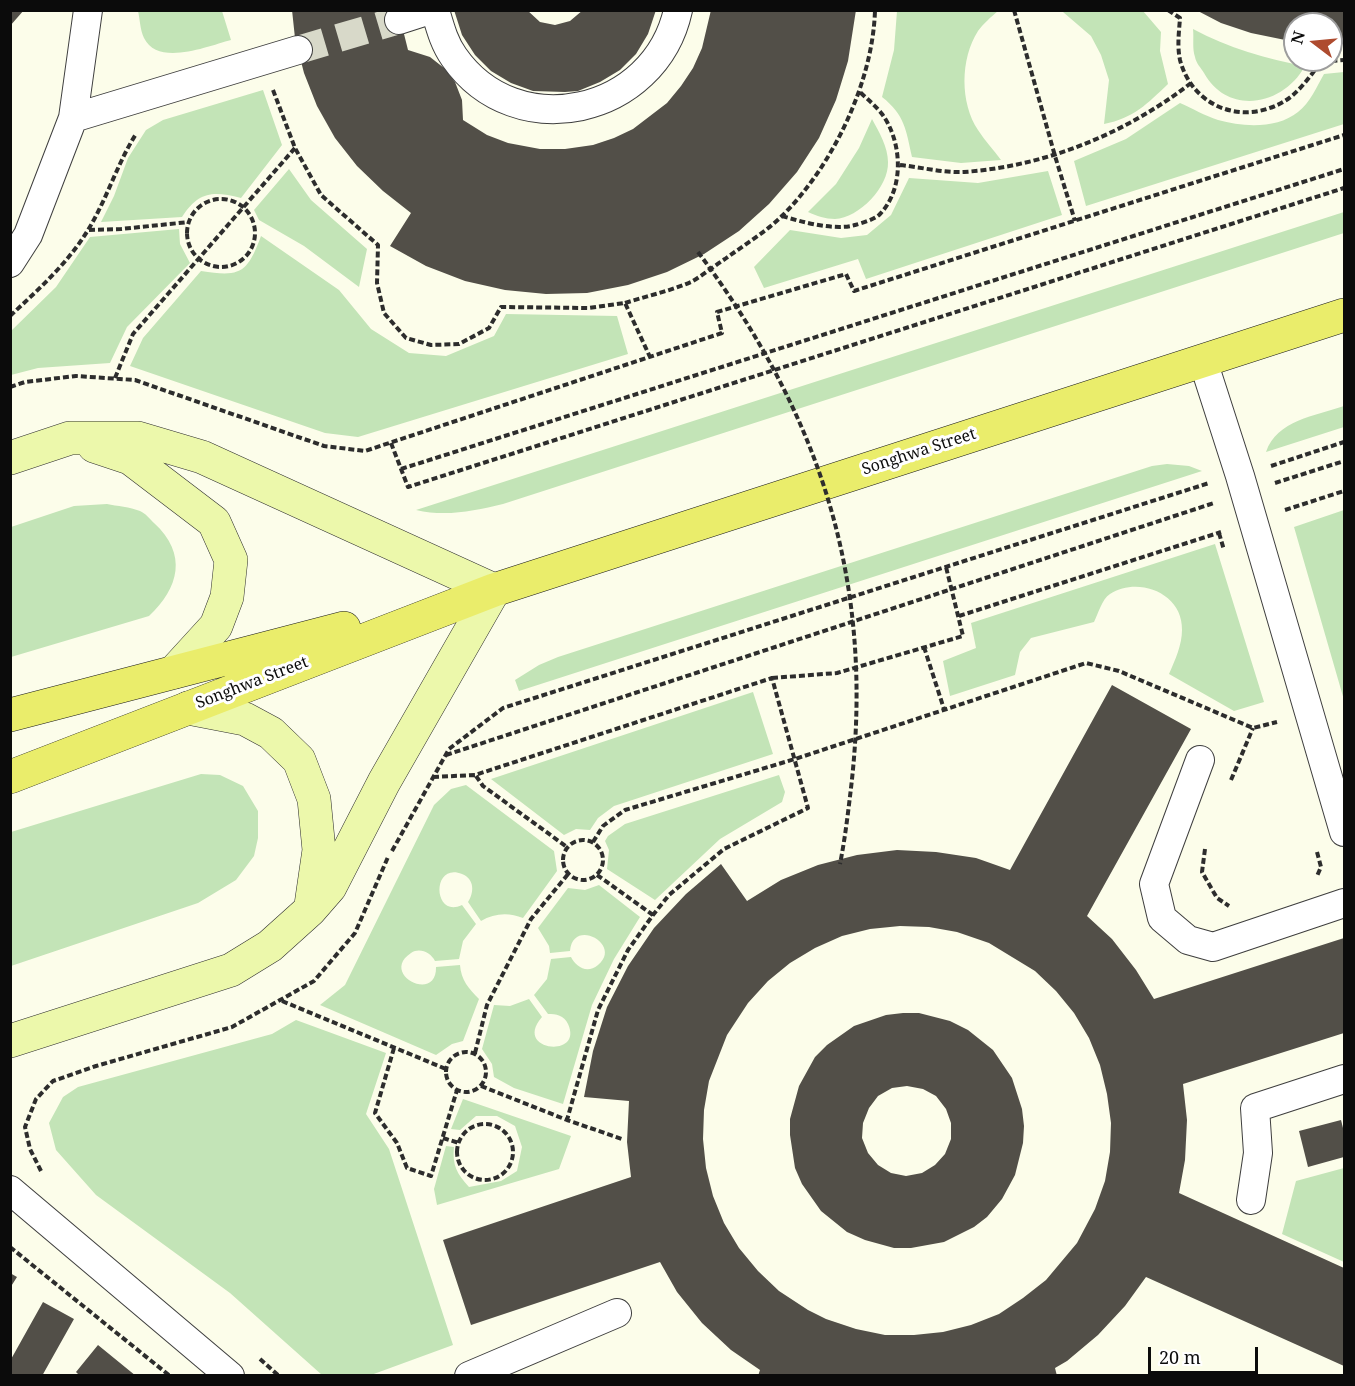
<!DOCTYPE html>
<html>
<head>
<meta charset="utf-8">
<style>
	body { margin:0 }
	#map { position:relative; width:1355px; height:1386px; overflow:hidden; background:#fcfdea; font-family:"Noto Serif",serif }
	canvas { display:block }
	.frame { position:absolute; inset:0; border:12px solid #0b0b0b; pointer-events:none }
	.north { position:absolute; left:1283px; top:12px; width:60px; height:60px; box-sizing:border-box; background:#fff; border:2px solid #9d9d9d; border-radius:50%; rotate:286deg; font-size:16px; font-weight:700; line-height:24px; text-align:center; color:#0b0b0b }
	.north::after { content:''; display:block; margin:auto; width:21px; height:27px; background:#ae4b2f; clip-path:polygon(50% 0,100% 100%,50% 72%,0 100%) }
	.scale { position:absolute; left:1148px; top:1347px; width:110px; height:27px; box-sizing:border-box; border:3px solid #0b0b0b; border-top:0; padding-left:8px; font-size:18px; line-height:21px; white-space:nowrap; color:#0b0b0b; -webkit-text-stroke:4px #fff; paint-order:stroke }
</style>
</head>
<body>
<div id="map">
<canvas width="1355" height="1386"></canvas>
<div class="frame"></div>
<div class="north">N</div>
<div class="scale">20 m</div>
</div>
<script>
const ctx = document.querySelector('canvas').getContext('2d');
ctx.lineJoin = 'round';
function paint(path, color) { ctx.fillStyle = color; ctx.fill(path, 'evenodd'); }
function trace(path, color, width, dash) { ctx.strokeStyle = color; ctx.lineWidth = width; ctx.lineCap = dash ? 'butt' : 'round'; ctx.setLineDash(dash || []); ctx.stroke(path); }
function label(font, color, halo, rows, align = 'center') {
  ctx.font = font + ' "Noto Serif",serif'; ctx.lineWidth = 6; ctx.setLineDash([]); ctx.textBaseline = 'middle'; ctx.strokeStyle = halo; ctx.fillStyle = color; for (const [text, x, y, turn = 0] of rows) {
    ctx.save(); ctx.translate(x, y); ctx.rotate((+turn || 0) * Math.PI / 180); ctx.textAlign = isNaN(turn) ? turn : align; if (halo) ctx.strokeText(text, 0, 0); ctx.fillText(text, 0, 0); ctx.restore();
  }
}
paint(new Path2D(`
	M138,11H222L231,40C208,46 158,67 144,38C140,30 140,19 138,11Z
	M897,11H998C991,17 983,24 978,31C960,59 960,103 978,130C985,141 994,150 1001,160L961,163L912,157C906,130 905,115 882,97L894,50Z
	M1058,11H1143L1161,32L1160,51L1168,84C1147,104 1134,118 1104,124L1109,80L1101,55L1091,36L1063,12Z
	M1193,29C1228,48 1267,59 1305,66C1283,106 1228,116 1204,73C1201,68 1196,63 1195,57C1192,49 1194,38 1193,29Z
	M1344,72V124L1086,206L1074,161L1126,139L1180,103C1192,108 1205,116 1218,120C1243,127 1277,129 1298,112C1310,103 1317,86 1324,74Z
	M263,90L282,145L241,198C213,191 199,191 182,217L101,222L114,196L128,158L146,130L163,120Z
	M872,119C879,132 888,147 888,162C889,187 859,218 835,219C825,219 817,216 808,212L836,184L859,148Z
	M289,169L311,200L367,249L359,287L304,246L259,220L254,210Z
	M1048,171L1062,215L866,279L858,259L764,288L754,267L790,230L841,238L867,235L891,215L909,178L978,183Z
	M1344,212V233L503,504C474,511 446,517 416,510Z
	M179,229L180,244L190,263L127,327L110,363L38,368L11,375V331L56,287L90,237Z
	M261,236L339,290L371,329L409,353L446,356L494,336L506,314L617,316L628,354L358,437L325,433L130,366L143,338L201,271C240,277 247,274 261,236Z
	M1344,406V427L1266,452C1277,420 1315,416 1344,406Z
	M1167,464L1189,466L1202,471L519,691L515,680L539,665L558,657L1152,466Z
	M107,504C117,506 130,507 140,511C145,513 150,519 154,523C188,554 179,588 149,616L11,657V527L74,506Z
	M1344,510V700L1294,527Z
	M1215,544L1264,702L1234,711L1169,674C1175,660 1182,645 1182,630C1183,593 1138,576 1110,594C1102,599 1098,614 1094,622L1031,638L1020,652L1015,675L950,696L943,661L976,648L971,623Z
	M753,692L773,754L614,806L598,818L590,830L576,829L564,835L491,779Z
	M201,774L220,775L243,786L258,811V838L254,856L236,880L198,903L11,966V832Z
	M779,775L785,792L782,802L720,839L655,900L607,869L609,850L605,841L608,836L625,824Z
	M466,785L554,851L557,871L523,918C509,912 494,913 481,921L468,902C474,893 475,879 462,874C431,862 433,919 462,905L476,924L463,941L459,959L435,961C431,953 420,947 411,953C379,974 437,1004 436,967L460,965C461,980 469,989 479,999L463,1041L452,1044L436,1055L320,1005L345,985L434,805L451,789Z
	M599,885L640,917L614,959L592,1005L563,1104L514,1088L494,1077L492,1064L482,1049L494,1005L510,1006L529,999L542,1017C512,1051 584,1059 568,1024C564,1015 556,1014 548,1014L534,995L547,979L551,959L571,957C576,967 587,974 598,965C623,945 573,917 570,951L550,953L549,946L538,928L568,888L585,890Z
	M296,1020L386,1053L366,1114L389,1149L453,1345L371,1375H322L230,1293L96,1195L56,1150L49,1123L63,1097L78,1087L272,1034Z
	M463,1099L571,1136L559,1169L437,1205L434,1189L446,1146L454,1147C452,1165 457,1174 469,1187L501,1181L517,1171L522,1147L515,1126L497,1116H476L460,1130L451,1129Z
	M1344,1168V1262L1282,1234L1296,1181Z`), '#c3e4b7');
paint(new Path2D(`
	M10,10H24L10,26Z
	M292,10H398L408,50L430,57L444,68L455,82L462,100L463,120L487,135L508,143L540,149H565L593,145L614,138L633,129L667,103L681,86L693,68L702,48L711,10H856L848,61L836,100L819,138L797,172L769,204L739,231L704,254L667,272L628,285L587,293L546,294L505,290L465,281L426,266L390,246L411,213L383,191L357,166L335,138L317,106L304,73L295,38Z
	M454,10H527L540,22L555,25L570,21L583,10H656L648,34L636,54L620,70L600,82L578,91L565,92L533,91L511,83L491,71L475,55L462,35Z
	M1196,10H1344V44H1331V24H1295V42L1251,33L1221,23Z
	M1112,685L1191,729L1087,916L1112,939L1136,970L1154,999L1344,938V1033L1183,1084L1187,1120L1185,1160L1179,1193L1344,1268V1366L1146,1277L1125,1306L1098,1335L1067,1361L1055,1368L1057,1376H758L760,1370L731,1350L702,1323L677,1292L660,1262L471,1325L443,1240L631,1177L627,1142L629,1101L584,1097L593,1051L607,1007L628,966L654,928L686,894L721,864L747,901L781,880L818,865L857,855L897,850L936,852L976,858L1010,870ZM900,926L929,927L957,932L989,943L1035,971L1056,991L1074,1013L1089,1038L1100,1065L1107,1094L1111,1123L1110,1152L1105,1181L1095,1209L1077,1243L1046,1280L1023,1298L999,1314L971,1325L943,1332L914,1335H885L856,1329L826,1319L808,1310L779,1291L758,1271L739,1248L724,1223L713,1196L706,1168L703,1139L704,1110L709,1081L727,1035L748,1003L768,981L790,963L815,948L842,936L870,929Z
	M903,1013H919L950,1021L968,1030L993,1050L1012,1078L1022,1109L1024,1126L1023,1143L1015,1175L1002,1199L987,1217L974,1227L944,1242L911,1248H894L865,1240L847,1232L821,1211L802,1184L795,1168L790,1135V1119L799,1086L815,1057L827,1045L854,1026L886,1015ZM907,1086L923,1089L936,1096L946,1109L951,1123V1139L945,1154L935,1165L922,1173L906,1176L891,1173L878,1165L868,1153L862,1138L863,1123L869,1108L878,1096L892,1088Z
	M1341,1120L1344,1132V1157L1308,1167L1299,1131Z
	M10,1273L17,1277L10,1288Z
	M43,1302L74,1319L42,1376H10V1361Z
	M98,1345L136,1376H80L76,1372Z`), '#524f48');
trace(new Path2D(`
	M298,50L399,20`), '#d8d9c9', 28, [28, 14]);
const street = new Path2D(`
	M435,10C440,27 444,43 454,57C516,146 655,115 678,10
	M399,20L430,10
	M73,118L298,50
	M10,263L28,235L73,118L88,10
	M1203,361L1240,476L1344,832
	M1200,760L1154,884L1162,918L1188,940L1213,947L1344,903
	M10,1190L230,1376
	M1251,1200L1258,1153L1255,1108L1344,1079
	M469,1376L617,1313`);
const secondary = new Path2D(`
	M94,446L130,458L214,522L231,560L227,597L216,626L174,672
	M10,458L70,438H138L202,457L494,590L384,782L330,887L310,910L270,946L231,970L10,1041
	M188,708L245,719L271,733L299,760L314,799L319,850L311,905`);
const primary = new Path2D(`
	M10,715L344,628
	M10,777L494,590L1344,315`);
trace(street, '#3e3e3e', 30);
trace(secondary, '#2d2d2d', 34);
trace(primary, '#1c1c1c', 34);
trace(new Path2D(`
	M1014,10L1055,156L1075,221
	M1168,10L1180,18C1179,32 1177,46 1180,60C1192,106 1241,126 1283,102C1298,94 1311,75 1321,62L1344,60
	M273,90L295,148L321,195L378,245L377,283L384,313L406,338L431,345L459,344L489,328L501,307L588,308L625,303L650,357
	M900,165C920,167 943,173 964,172C1046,166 1125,134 1191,83
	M187 233a34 34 0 1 1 68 0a34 34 0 1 1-68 0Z
	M782,216C802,222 835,231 855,225C862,223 876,219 880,214C905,188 902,141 882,114C876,106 867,99 859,91
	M89,230L121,229L189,222
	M625,303C647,296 670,291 691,282C702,276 714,266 725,259C744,245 766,232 783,215C833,165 873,82 875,10
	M10,316C39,289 68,263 88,230C107,199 117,164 136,134
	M115,378L133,334L295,148
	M10,387L25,382L76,376L135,380L324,446L365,451L722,333L717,312L846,274L854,291L1344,135
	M391,443L408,487L1344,188
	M1271,466L1344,442
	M401,469L1344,169
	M1275,483L1344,461
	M1285,510L1344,491
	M1219,533L1224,550
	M959,616L1221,532
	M924,647L944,709
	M772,678L837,673L963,636L946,567
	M446,755L1214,503
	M476,776L483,786L567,847
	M433,777L475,775L772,678L808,808L724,849L669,895L653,915L628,950L598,1010L567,1120
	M1231,780L1253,728
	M563 860a20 20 0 1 1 40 0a20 20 0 1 1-40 0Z
	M593,842L603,826L625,810L795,759L1086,663L1119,671L1253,728L1277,722
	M1205,849L1202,872L1217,898L1229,906
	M392,851L449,749L503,708L1209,483
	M1317,852L1321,867L1317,876
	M597,875L653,915
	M282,1001L446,1069
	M394,1048L375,1113L397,1143L407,1168L431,1176L457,1090
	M446 1072a20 20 0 1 1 40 0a20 20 0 1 1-40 0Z
	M475,1053L487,1005L531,919L569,873
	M481,1086L567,1120L622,1139
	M457 1152a28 28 0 1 1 56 0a28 28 0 1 1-56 0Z
	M443,1138L459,1143
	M41,1171L30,1149L25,1127L36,1099L53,1081L96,1066L232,1027L314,981L355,933L388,857
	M10,1247L170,1376
	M260,1359L279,1376`), '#2d2d2d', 4, [6, 3]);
trace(street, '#fff', 28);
trace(secondary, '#ecf8ab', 33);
trace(primary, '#eaed6b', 33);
trace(new Path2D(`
	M698,252C821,416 875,583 851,788C848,813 845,839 840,864`), '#2d2d2d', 4, [6, 3]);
label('16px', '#0b0b0b', '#fff', [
	["Songhwa Street",919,452,-18],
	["Songhwa Street",252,683,-21]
]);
</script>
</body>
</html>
